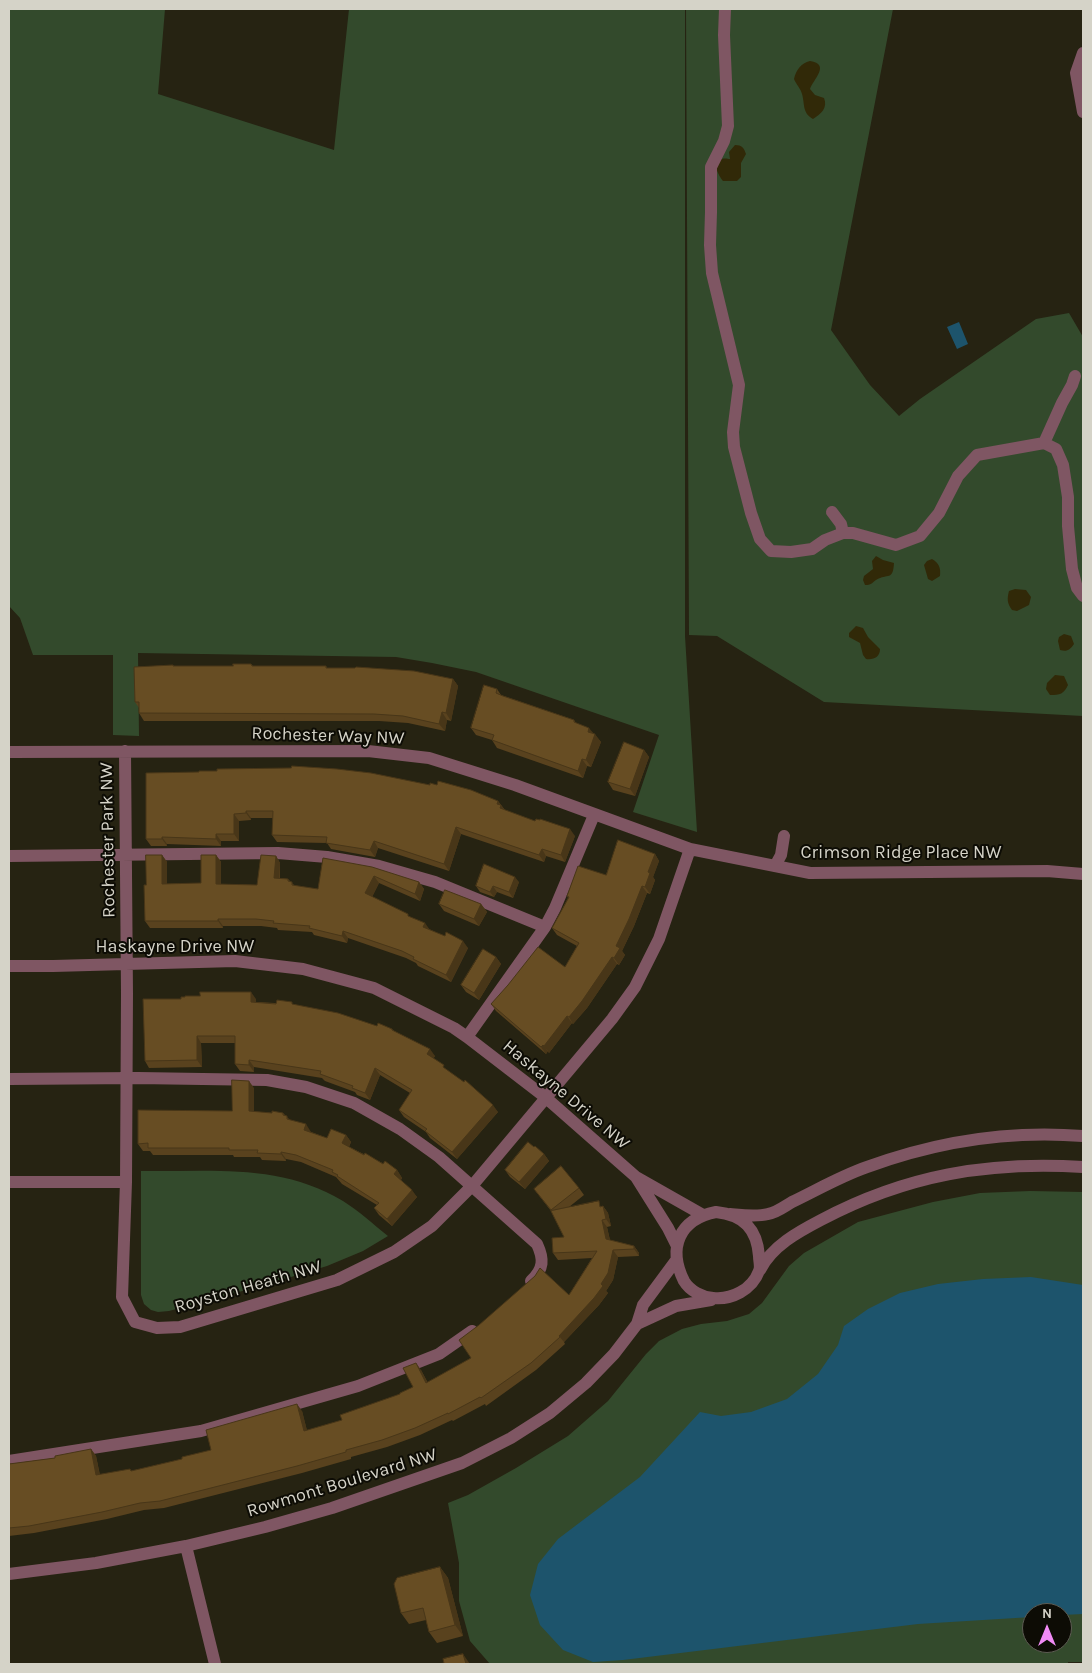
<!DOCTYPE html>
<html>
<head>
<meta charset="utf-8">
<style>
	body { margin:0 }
	#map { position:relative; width:1092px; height:1673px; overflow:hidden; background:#262312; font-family:Karla,sans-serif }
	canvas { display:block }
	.frame { position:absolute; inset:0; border:10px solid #d5d3c8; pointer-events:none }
	.north { position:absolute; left:1022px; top:1603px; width:50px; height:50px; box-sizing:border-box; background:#0d0c05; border:1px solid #5d5c53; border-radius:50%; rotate:0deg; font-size:14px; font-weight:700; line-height:20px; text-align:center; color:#d5d3c8 }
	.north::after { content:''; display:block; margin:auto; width:18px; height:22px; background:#f08bf5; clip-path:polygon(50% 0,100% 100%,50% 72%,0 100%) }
</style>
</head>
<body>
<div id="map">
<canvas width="1092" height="1673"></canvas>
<div class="frame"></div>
<div class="north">N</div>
</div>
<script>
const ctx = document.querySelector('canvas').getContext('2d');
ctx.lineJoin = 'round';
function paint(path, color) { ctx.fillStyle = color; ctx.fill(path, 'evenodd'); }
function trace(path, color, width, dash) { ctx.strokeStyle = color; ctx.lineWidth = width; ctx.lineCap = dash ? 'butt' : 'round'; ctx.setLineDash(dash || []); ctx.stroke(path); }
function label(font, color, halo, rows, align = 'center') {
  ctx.font = font + ' Karla,sans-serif'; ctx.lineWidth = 4; ctx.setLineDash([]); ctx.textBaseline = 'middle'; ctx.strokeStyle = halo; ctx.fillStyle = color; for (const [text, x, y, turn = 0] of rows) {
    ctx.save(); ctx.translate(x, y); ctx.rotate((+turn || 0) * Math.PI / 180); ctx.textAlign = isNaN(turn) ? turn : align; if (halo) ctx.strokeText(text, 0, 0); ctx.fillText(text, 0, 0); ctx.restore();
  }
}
paint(new Path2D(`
	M9,9H165L158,94L334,150L349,9H685V636L697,832L633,812L659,735L476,672L432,663L396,657L138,653L139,736L113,735V655H33L20,618L9,606Z
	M686,9H893L831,330L870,385L899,416L920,399L1036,319L1069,313L1083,337V716L824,702L717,636L689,635Z
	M141,1171C212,1172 280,1163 343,1201C359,1211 373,1224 388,1236L363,1251L327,1266L268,1284L169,1311L158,1312L151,1310L144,1304L141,1295Z
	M1030,1191L1083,1192V1662H1068V1664H490L470,1641L459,1601V1563L448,1503L468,1495L516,1468L568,1436L608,1401L646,1354L659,1341L682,1329L701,1324L727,1321L749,1314L762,1303L789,1266L804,1253L858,1222L933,1202L980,1193ZM1032,1613H1062V1643H1032Z`), '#334a2c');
paint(new Path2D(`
	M810,61C831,64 813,80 810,89L815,95L824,98C828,108 821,114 813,119C802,113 805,104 802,94C801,89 796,84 794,79C796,70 801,63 810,61Z
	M735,145C742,145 744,148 746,154L741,163V177L737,181H723C719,176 710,161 722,159C725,158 728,159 730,159L729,152Z
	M876,556L883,560L894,563C893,581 888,573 876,580C872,583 871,585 865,585L863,580L864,576L873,569L872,561Z
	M932,559C939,563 941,568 940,576L932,581L928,579L924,565L927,561Z
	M1015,589L1026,590L1031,597L1029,605L1017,611L1012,610C1007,603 1007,599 1009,591Z
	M856,626L863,628L868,637L880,649C880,657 874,660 866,659L863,655L860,643L849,637V633Z
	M1064,634L1071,636L1074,644C1070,650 1067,652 1060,650L1058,641L1059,637Z
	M1055,675L1064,676L1068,685C1064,694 1060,695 1050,695L1046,689L1047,683Z`), '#312908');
paint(new Path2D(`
	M959,322L968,344L957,349L947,327Z
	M1031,1277L1083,1285V1614L1062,1615V1613H1032V1617L918,1624L623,1660L593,1662L563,1650L540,1625L530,1595L538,1564L558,1539L640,1477L700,1412L721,1416L751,1412L787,1399L818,1374L838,1345L844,1326L868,1309L900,1293L938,1284L983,1279Z`), '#1d546c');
trace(new Path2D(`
	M725,9L724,35L728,126L724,141L711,167V212L710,245L712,273L739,385L733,432L734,447L751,513L760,539L771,551L791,552L812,549L825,540L843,533H853L896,545L920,536L939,513L958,476L977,455L1044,443L1056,449L1063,465L1068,497V526L1072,569L1077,588L1083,596
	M1083,53L1076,73L1083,112
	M1044,443L1062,403L1072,385L1075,376
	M832,512L841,524L843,533
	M125,751L127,994L126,1182L122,1297L135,1322L157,1328L180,1327L337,1280L394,1252L432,1226L472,1186L612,1019L635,987L659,939L690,849
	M9,752L368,751L429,758L515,785L690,849L810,873L1047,871L1083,874
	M9,856L278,853L327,857L379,866L435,882L545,927
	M775,866L781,855L784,836
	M9,966H53L235,961L303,969L374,988L454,1028L467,1037L545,1097L636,1177L703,1215
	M467,1037L545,927L555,908L594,815
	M9,1079L138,1078L267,1080L306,1087L354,1103L400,1129L439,1157L537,1244C544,1259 544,1269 531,1281
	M636,1177L668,1228L677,1246
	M9,1182H126
	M716,1212C744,1215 757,1229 759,1256C759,1261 761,1267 759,1271C752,1290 731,1300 713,1298C702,1297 690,1291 684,1281C667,1247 680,1219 716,1212Z
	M730,1214C742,1215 756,1217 768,1214C776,1213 785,1206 792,1202C817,1190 841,1176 867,1167C938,1141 1008,1130 1083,1136
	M760,1270C772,1246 798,1232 821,1220C906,1175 988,1161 1083,1167
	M637,1324L676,1306L711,1300
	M9,1461L201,1431L358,1386L439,1354L472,1331
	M186,1546L215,1664
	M9,1574L96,1563L186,1546L265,1527L332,1508L462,1463L511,1438L550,1413L586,1383L614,1354L637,1324L643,1305L677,1259`), '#7f5663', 12);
paint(new Path2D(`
	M251,664L253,666H326L327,668L453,679L458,686L451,721L447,720L445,731L408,723L379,721H144L139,713V708L135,702L173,665L174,666H233Z
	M497,689L501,695L574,720L576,723L594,734L601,742L591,767L587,766L583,778L497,748L492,740L476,735L471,728Z
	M644,750L649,757L635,796L613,790L608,782Z
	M146,773L498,801L505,810L575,836L565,862L546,856L544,862L461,834L449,871L378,848L375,857L331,849L327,843L277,842L272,835L273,818H251V820L239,821V841H221V846L167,844V846H151L146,839Z
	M655,854L659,861L653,877L655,880L650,894L647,893L634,926L622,951L625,955L619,965L617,964L587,1008L573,1024L572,1023L549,1053L548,1051L546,1054L496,1011L491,1004L565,967L577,946L557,935L552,928L568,898L567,896L606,875Z
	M162,855L167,862V884L201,883L216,855L221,862V884L257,885L276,856L280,863V878L288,879L295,886L318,889L323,858L419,882L424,889L420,901L379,883L372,897L410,917L429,929L468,948L451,982L418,966L416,963L406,958L348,938L347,943L314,935L312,932L278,930L277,928L261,926H223V928H150L145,921L146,885Z
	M519,882L513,898L497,892L494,897L480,892L476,886Z
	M439,904H481L487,912L479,926L444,911Z
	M496,957L501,964L479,1000L466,992L461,985Z
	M181,999H256V1002L293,1004L377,1026L392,1029L394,1031L435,1056L433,1059L498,1112L457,1159L430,1138L426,1132L404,1117L399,1110L410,1093L380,1075L370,1100L357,1095L355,1092L325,1081L322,1078L254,1067V1072L240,1071L235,1064V1043H201L202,1067L149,1068L145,1061Z
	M254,1088V1112L272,1113H283L290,1120L311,1132L327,1138L346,1135L351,1142L349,1147L397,1170L402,1178L401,1180L417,1197L392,1226L379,1215L374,1208L377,1205L342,1184L336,1177L301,1162L286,1159V1161L262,1160L260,1157H234L233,1155H153L150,1151H143L138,1144L232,1111Z
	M534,1147L544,1154L549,1161L525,1189L510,1177L505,1170Z
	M579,1188L584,1195L569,1207L603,1206L608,1213L611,1226L607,1227L610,1240L634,1246L639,1253V1256L618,1257L613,1280L606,1291L608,1293L599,1305L564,1342L565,1344L536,1370L486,1406L485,1404L453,1421L452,1420L420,1435L387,1447L351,1457V1459L302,1473L164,1508L144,1510L107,1519L34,1533L9,1536V1464L55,1458L91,1449L96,1456L100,1475L131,1471L182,1459L211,1450L302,1411L307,1431L342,1420L400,1394L413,1387L421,1370L428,1383L471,1358L569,1295L592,1258L558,1260L553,1253L564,1237L551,1211L534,1189Z
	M440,1567L448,1578L463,1636L437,1643L429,1632L426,1620L409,1624L401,1613Z`), '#59421e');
paint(new Path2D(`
	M453,679L458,686L451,721L446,713Z
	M442,712L447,720L445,731L439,724Z
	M589,728L595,735L588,732Z
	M595,734L601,742L591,767L586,760Z
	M644,750L649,757L635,796L630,789Z
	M582,759L587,766L583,778L578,771Z
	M498,801L506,812L500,808L497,804Z
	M246,811L251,818V820L246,813Z
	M234,814L239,821V841L234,834Z
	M456,827L461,834L449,871L444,864Z
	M570,829L575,836L565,862L561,855Z
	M216,834L221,841V846L216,839Z
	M162,837L167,844V846L162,839Z
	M374,841L378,848L375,857L370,850Z
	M542,849L546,856L544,862L539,855Z
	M655,854L659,861L653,877L655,880L650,894L645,887L648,872Z
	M162,855L167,862V891L162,884Z
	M216,855L221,862V891L216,884Z
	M276,856L280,863L279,885L274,878Z
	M374,876L379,883L370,901L365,893Z
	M515,877L519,882L513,898L509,892Z
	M419,882L424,889L420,901L415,894Z
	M493,886L497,892L494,897L490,892Z
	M642,886L647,893L634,926L622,951L625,955L619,965L614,958L616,946Z
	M481,904L487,912L479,926L474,919Z
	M218,919L223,926V928L218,921Z
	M425,923L430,930L423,927Z
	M343,931L348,938L347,943L342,936Z
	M463,941L468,948L451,982L446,975Z
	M496,957L501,964L479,1000L474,993Z
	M612,957L617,964L587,1008L573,1024L569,1017Z
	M251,992L256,999V1009L251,1002Z
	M567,1016L572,1023L549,1053L544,1046Z
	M197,1036L201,1043L202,1067L197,1060Z
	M543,1045L548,1051L546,1054L541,1047Z
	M430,1049L435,1056L432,1061L427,1054Z
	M249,1060L254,1067V1072L249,1065Z
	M375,1068L380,1075L370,1100L365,1093Z
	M249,1081L254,1088V1119L249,1111Z
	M493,1105L498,1112L457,1159L452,1152Z
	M306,1124L311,1132L309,1137L304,1130Z
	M346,1135L351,1142L347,1150L342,1143Z
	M281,1152L286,1159V1161L281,1154Z
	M544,1154L549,1161L525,1189L519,1182Z
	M397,1170L402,1178L399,1182L394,1174Z
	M412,1190L417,1197L392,1226L387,1219Z
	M603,1206L608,1213L611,1226L606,1219Z
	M602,1220L607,1227L611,1246L606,1239Z
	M634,1246L639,1253V1256L634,1249Z
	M613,1250L618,1257L613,1280L606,1291L608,1293L599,1305L564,1342L559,1336L601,1284Z
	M416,1363L421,1370L431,1390L426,1383Z
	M297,1404L302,1411L309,1438L304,1431Z
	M9,1410L10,1412V1430L9,1428Z
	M91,1449L96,1456L101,1482L96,1475Z
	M440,1567L448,1578L463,1636L455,1625Z
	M463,1654L470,1664H466Z`), '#483618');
const building = new Path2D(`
	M233,664H251L252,666H326V668H355L356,667L414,671L453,679L446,713L442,712L439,724L403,716L374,714L139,713V702H135L134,667L173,665V666H233Z
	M484,685L497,689L496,693L503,696L574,720V722L589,728L588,732L595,734L586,760L582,759L578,771L492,740L494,735L471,728Z
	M624,742L644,750L630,789L608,782Z
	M292,766L337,769L371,773L430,785V783L437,785L438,781L471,790L498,801L497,804L501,805L500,808L535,821L536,819L540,820V819L570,829L561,855L542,849L539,855L456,827L444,864L374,841L370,850L326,843L327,837L272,835L273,811H246V813L234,814V834H216V839L162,837V839H146V773L199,772V771H217V769L291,768Z
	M618,840L655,854L648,872L650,873L645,887L642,886L629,919L616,946L620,948L614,958L612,957L582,1001L569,1017L567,1016L544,1046L543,1045L541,1047L491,1004L508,985L538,947L565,967L579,943L552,928L569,897L567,896L578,866L606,875Z
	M146,855H162V884L201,883V855H216V884L257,885L261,855L276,856L274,878L288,879V881L292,882V885L318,889L323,858L372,867L419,882L415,894L374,876L365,893L408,914V916L425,923L423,927L445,936L446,932L463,941L446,975L413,959L414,957L402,951L343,931L342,936L309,928L310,926L273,923L274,921L256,919H218V921H145L144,885H146Z
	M484,864L515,877L509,892L493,886L490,892L476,886Z
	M445,890L481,904L474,919L439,904Z
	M483,949L496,957L474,993L461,985Z
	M200,992H251V1002L276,1004L277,1000L292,1002V1004L338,1013L377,1026L378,1023L392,1029V1030L430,1049L427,1054L444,1065L443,1067L464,1082L465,1080L493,1105L452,1152L425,1131L427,1129L399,1110L412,1090L375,1068L365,1093L352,1088L353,1086L320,1074L321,1071L249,1060V1065L235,1064V1036H197V1060L145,1061L143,999H181V997H185V996H200Z
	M232,1080L249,1081V1111L272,1113V1111L283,1113V1115L287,1116V1119L306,1124L304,1130L327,1138L331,1129L346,1135L342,1143L364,1155L365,1153L383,1164L385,1161L397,1170L394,1174L412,1190L387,1219L374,1208L379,1203L337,1176L338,1175L332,1172L333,1170L296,1155L281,1152V1154L257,1153L258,1150H229V1148H148V1143L138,1144V1110L232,1111Z
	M528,1142L534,1147L535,1146L544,1154L519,1182L505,1170Z
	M561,1166L579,1188L551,1210L534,1189Z
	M599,1201L600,1207L603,1206L606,1219L602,1220L606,1239L634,1246V1249L613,1250L608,1273L601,1284L603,1286L594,1298L559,1336L560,1337L531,1363L481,1398L480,1397L448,1414V1413L415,1428L382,1440L346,1450V1452L297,1466L160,1501L140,1503L102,1512L29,1526L9,1528V1464L55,1458V1456L91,1449L96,1475L130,1469L131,1471L182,1459V1457L211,1450L206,1430L297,1404L304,1431L342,1420L340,1415L400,1394V1393L413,1387L403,1368L416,1363L426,1383L471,1358L459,1340L479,1325L535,1276L540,1268L569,1295L597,1251L553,1253L552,1238L564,1237L551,1211Z
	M440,1567L455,1625L429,1632L423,1608L401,1613L394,1584L397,1578Z
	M463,1654L466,1664H438L444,1663L443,1659Z`);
paint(building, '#674d23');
trace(building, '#483618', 1);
label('18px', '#d5d3c8', '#0d0c05', [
	["Rochester Way NW",328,736,2],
	["Rochester Park NW",108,840,-91],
	["Crimson Ridge Place NW",901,853],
	["Haskayne Drive NW",175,947],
	["Haskayne Drive NW",566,1095,40],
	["Royston Heath NW",248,1287,-16],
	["Rowmont Boulevard NW",342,1483,-17]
]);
</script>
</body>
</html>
